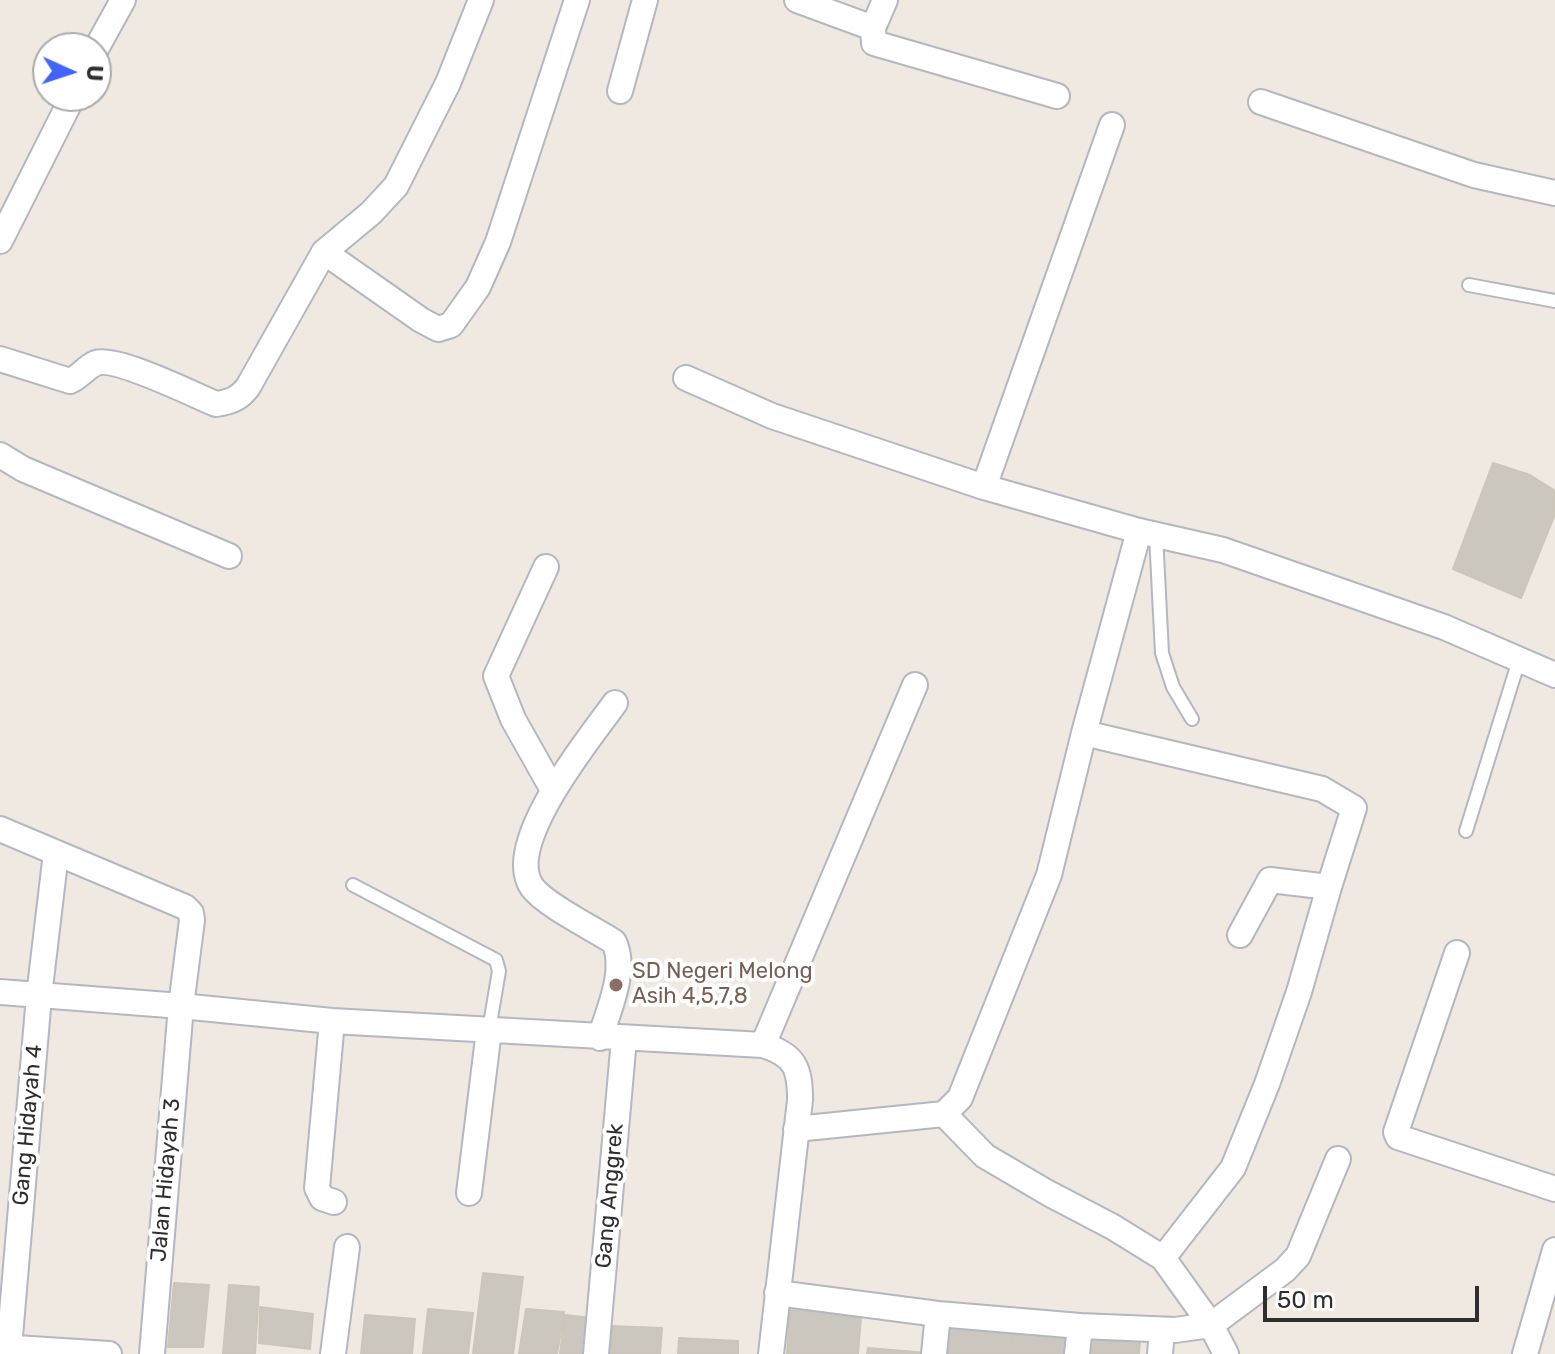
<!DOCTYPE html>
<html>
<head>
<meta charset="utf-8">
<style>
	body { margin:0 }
	#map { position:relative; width:1555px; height:1354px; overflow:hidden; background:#efe9e1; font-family:Rubik,sans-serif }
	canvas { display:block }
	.north { position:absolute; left:32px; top:32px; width:80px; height:80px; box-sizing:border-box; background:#fff; border:2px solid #ababab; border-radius:50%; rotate:93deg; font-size:22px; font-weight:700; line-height:32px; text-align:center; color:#2e2e2e }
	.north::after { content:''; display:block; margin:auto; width:28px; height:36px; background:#4264fb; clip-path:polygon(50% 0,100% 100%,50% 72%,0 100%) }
	.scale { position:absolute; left:1263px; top:1286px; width:216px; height:36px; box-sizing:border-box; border:4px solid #2e2e2e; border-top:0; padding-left:10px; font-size:24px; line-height:28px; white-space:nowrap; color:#2e2e2e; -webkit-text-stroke:6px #fff; paint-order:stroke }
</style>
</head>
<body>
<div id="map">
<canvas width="1555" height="1354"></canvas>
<div class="north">U</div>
<div class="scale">50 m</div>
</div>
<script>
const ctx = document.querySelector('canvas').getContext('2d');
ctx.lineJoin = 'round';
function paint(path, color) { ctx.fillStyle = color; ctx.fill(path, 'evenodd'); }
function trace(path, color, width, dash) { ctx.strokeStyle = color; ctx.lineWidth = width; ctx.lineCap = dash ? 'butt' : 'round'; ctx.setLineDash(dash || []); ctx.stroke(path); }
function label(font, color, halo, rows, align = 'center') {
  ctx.font = font + ' Rubik,sans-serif'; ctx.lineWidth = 8; ctx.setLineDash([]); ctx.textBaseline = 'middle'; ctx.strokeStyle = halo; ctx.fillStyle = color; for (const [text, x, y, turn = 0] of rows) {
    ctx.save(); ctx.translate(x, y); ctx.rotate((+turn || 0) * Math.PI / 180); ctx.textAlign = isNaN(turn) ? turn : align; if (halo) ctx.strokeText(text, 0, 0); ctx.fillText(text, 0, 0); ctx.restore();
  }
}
const building = new Path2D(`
	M1493,463L1530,475L1555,491V514L1521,598L1453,569Z
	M483,1273L523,1277L513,1354L473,1353Z
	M174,1283L209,1285L203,1347H168Z
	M229,1285L259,1287L255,1354H223Z
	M260,1307L313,1314L310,1349L259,1343Z
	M428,1309L473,1313L468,1354H423Z
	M526,1309L564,1312L557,1354H519Z
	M790,1310L861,1317L858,1354H787Z
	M365,1315L415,1319L412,1354H361Z
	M565,1315L591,1318L587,1354H560Z
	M947,1318L1012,1324L1010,1354H943Z
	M1012,1324L1073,1329L1071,1354H1010Z
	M610,1326L662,1328L660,1354H607Z
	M1089,1337L1140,1341L1139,1354H1087Z
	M679,1338L738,1341V1354H678Z
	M868,1348L928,1353V1354H867Z`);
paint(building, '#cbc7bf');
trace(building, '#cbc5ba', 2);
const lane = new Path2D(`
	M1469,285L1555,301
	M1156,535L1162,653L1173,687L1192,719
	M1466,831L1519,660
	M353,885L496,960L499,971L489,1030`);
const street = new Path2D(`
	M481,0L448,83L396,186L371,213L324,252L421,320L438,329L451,325L478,287L498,242L577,0
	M797,0L873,28
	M885,0L873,28L874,43L1057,96
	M96,49L123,0
	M620,91L645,0
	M1261,102L1474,175L1555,193
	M0,241L73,96
	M0,359L70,381C80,377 86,367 96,363C116,356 194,395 216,404C230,402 239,399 248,387L324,252
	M686,378L772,416L984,487L1139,531L1223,550L1444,627L1555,675
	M0,455L23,469L229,556
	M984,487L1112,125
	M1139,531L1084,733L1322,789L1354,808L1329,887L1270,880L1240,935
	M546,567L496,676L513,719L553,790
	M0,829L185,907L191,913L192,920L181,1006L152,1354
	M1457,953L1396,1132L1398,1137L1555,1189
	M0,992L181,1006L332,1021L763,1045C795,1055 800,1068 800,1100L771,1354
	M332,1021L317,1188L322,1198L334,1202
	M600,1038C609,1009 627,970 614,942C594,929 545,905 532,887C502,844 590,738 615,703
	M763,1045L915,685
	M944,1114L985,1156L1048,1193L1113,1227L1163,1258L1211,1325L1226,1354
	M796,1129L944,1114L960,1098L1049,875L1084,733
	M469,1193L489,1030
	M1163,1258L1233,1168L1267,1084L1299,992L1329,887
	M777,1293L938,1314L1080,1326L1175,1330L1211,1325L1285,1270L1298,1256L1338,1159
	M0,1347L109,1354
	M9,1348L39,996L56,853
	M333,1354L347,1247
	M596,1354L624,1039
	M934,1354L938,1314
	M1077,1354L1080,1326
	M1160,1354L1162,1330
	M1525,1354L1555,1250`);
trace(lane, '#b4b7c1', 16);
trace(street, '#b4b7c1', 28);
trace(lane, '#fff', 12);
trace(street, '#fff', 24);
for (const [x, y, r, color] of [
	[616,985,8,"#8d6e63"]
]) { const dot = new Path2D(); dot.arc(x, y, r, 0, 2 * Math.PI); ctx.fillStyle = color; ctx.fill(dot); trace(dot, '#fff', 3); }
label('22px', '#785e54', '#fff', [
	["SD Negeri Melong",632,972],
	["Asih 4,5,7,8",632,997]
], 'left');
label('22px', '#2e2e2e', '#fff', [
	["Gang Hidayah 4",28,1125,-85],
	["Jalan Hidayah 3",166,1180,-85],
	["Gang Anggrek",610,1196,-85]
]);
</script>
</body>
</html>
